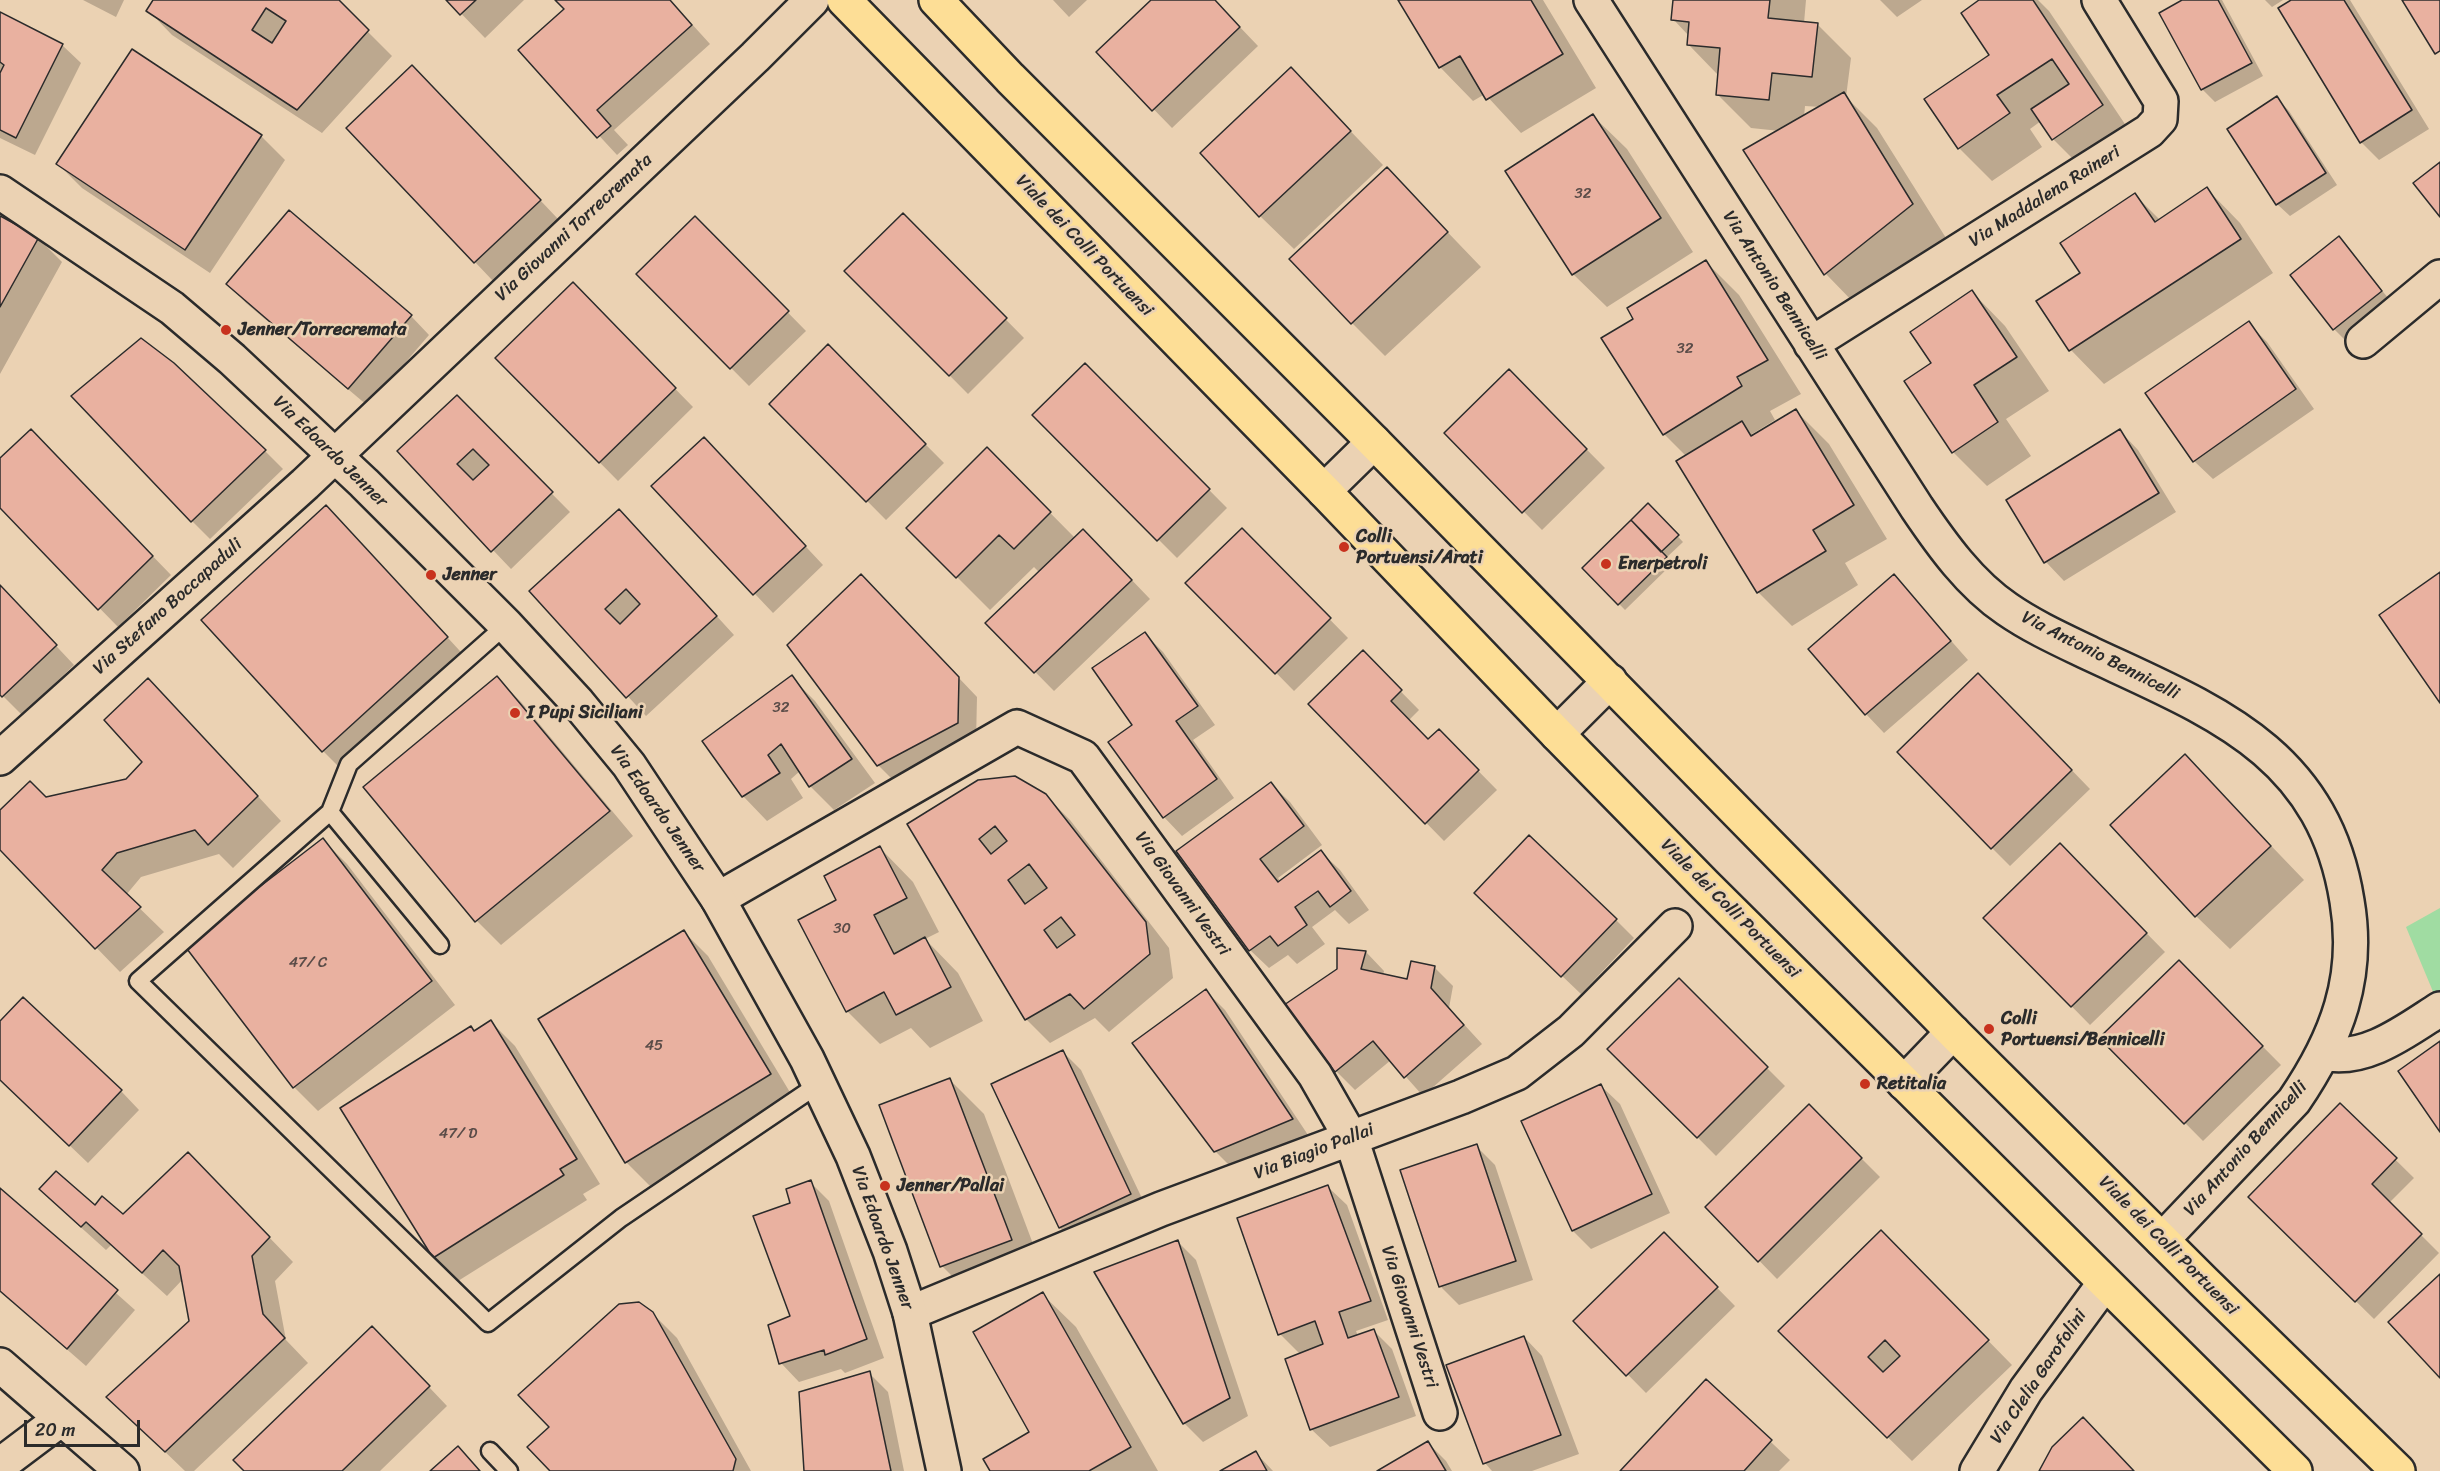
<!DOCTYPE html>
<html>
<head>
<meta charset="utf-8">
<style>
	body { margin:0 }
	#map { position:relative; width:2440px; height:1471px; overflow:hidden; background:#ebd2b3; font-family:Sriracha,sans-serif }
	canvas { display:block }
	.scale { position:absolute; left:24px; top:1420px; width:116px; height:27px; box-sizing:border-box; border:3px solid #2b2b2b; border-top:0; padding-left:8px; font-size:18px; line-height:21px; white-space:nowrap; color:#2b2b2b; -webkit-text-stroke:4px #ebd2b3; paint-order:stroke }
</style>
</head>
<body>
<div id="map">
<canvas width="2440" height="1471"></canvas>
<div class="scale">20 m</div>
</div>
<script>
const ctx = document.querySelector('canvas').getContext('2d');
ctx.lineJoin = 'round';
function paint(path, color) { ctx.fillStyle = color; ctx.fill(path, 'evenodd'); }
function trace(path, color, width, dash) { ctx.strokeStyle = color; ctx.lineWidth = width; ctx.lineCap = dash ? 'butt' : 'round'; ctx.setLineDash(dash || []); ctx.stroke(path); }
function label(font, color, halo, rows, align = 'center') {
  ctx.font = font + ' Sriracha,sans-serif'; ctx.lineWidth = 5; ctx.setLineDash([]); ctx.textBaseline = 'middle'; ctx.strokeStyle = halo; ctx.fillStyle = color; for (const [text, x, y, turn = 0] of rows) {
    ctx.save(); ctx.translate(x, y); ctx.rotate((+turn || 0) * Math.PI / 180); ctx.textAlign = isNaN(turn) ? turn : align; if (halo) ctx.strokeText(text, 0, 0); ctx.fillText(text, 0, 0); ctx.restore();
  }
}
paint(new Path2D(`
	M2440,908V992L2434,994L2406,927Z`), '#a0dca2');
paint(new Path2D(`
	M83,0H124L116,17Z
	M155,0H336L392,56L322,133L172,35L148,10Z
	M448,0H524L485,38Z
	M557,0H670L710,44L614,130L628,145L617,155L520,50L566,10Z
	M1053,0H1087L1069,17Z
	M1153,0H1214L1258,46L1172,128L1098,52Z
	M1400,0H1543L1596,88L1521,133L1485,94L1473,101L1440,67Z
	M1675,0H1806L1804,23L1817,24L1851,58L1846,97L1877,128L1946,238L1859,308L1826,274L1746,151L1780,131L1751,128L1718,95L1719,76L1688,44L1689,36L1673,19ZM1805,106L1821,107L1804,117Z
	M1880,0H1922L1897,17Z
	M1982,0H2038L2049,11L2135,139L2086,172L2053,139L2041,121L2030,129L2042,147L1992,181L1959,148L1991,55Z
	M2185,0H2222L2263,76L2215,102L2202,89L2161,13Z
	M2265,0H2283L2272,7Z
	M2294,0H2350L2429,129L2379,160L2361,142Z
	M0,13L62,45L81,63L35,155L0,138Z
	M1291,69L1383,165L1294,249L1260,216Z
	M431,85L558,219L493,281L348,128Z
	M2277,98L2289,111L2337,185L2290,216L2277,204Z
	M1593,116L1627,149L1693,252L1607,307L1573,274Z
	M261,136L285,160L210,273L82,188L58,164Z
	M1387,169L1481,267L1385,356L1352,323Z
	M2207,189L2240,223L2273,273L2104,384L2071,350L2038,302L2082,273L2135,195L2160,220Z
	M903,215L1024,338L968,394L846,271Z
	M0,218L38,238L62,262L0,374Z
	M695,218L806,331L749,386L638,274Z
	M2339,238L2393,304L2346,341L2334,329Z
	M1706,262L1739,295L1801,394L1770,411L1775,420L1752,434L1755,436L1796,411L1829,444L1887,539L1845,563L1858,585L1792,626L1758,592L1678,462L1687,457L1664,434L1635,320Z
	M228,284L411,316L429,335L368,406L246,303Z
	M1972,292L2005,326L2049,391L2006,419L2031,456L1987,486L1953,452L1906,381L1933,363Z
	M591,303L693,407L618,481L497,358Z
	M2248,323L2267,342L2314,409L2213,479L2194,461Z
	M828,346L944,463L886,520L771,404Z
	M1085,365L1227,508L1177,558L1034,415Z
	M1509,371L1605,468L1542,530L1446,433Z
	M457,398L570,512L511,569L399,451Z
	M2120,431L2138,450L2176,512L2064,581L2046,562L2008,500Z
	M49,449L171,575L118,627L0,506V460Z
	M987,449L1075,538L1102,549L1150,599L1054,691L987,623L1040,573L1034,567L990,610L908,528Z
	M265,451L283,469L210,539L192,521Z
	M722,457L823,565L773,613L653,486Z
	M1648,505L1683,542L1666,558L1672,564L1625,610L1584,568Z
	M637,529L734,635L646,716L531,591Z
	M1242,530L1348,638L1294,691L1188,583Z
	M350,531L470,662L347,775L323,751Z
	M1894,576L1968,660L1884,733L1866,714Z
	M0,586L74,665L22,715L0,693Z
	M879,594L977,697L976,742L896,783L878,765Z
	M1145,634L1163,652L1215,725L1193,740L1234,798L1182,836L1164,817L1135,725Z
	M1363,653L1419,710L1408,721L1428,741L1439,731L1497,790L1444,841L1310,704Z
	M791,677L815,701L875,783L834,810L810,786L800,771L791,779L803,798L767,821L743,796L704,742Z
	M497,678L521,702L633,836L501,945L477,921L365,787Z
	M1997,693L2090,789L2010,866L1992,848Z
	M172,704L281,821L233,868L219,854L141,877L126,895L164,932L120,972L0,848V812L46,799L126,781L144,762Z
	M2185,756L2304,880L2230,949L2196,916Z
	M1271,784L1290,802L1322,845L1278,878L1281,882L1321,852L1340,870L1369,910L1349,924L1335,910L1312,927L1325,944L1297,964L1288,955L1269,968L1250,950L1179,852Z
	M1045,795L1070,820L1169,948L1173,978L1109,1032L1095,1018L1050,1043L1026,1019L909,824Z
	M323,840L347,864L455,1005L318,1111L294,1087Z
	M2060,845L2165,952L2090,1025L1985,918Z
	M880,848L913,882L939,932L925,939L958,973L983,1021L930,1048L911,1028L880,1044L847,1011L838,901Z
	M1494,911L1616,920L1634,938L1581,994Z
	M684,932L708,956L794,1099L650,1186L626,1162Z
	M1366,952L1384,971L1383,976L1408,981L1434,967L1453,986L1449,1008L1482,1044L1423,1096L1391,1060L1355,1090L1336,1071L1286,1005Z
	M2179,962L2281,1065L2203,1141L2101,1038Z
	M1679,980L1785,1086L1716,1156L1610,1049Z
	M1206,991L1225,1010L1310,1138L1234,1170L1215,1151Z
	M491,1022L515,1046L600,1184L583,1194L587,1200L458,1281L434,1257Z
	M0,1023L121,1091L139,1110L88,1163L0,1079Z
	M1063,1052L1081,1070L1149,1213L1078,1246L1060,1228Z
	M950,1080L984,1114L1044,1273L975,1299L942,1266Z
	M1601,1086L1620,1104L1670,1213L1591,1249L1573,1231Z
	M2340,1105L2414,1178L2389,1203L2439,1253L2374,1319L2250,1197Z
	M1809,1106L1880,1177L1777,1279L1707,1207Z
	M1476,1146L1495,1165L1533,1280L1459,1305L1440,1286Z
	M212,1178L293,1262L275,1281L286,1340L308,1363L194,1471H185L108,1397L190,1321L183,1279L167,1296L111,1245L106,1250L65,1213L95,1207L123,1216Z
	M810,1182L829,1201L884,1358L845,1373L841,1369L799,1382L781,1363L792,1317V1204Z
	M1328,1187L1347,1205L1388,1320L1356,1331L1358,1336L1373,1330L1392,1349L1416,1416L1330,1447L1311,1429L1300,1354L1280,1334Z
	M0,1190L135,1310L86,1366L0,1291Z
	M1664,1234L1735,1306L1646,1393L1575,1321Z
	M1177,1241L1196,1260L1248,1416L1203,1442L1184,1423L1096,1273Z
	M1905,1256L2012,1365L1912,1461L1780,1331Z
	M1042,1294L1076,1327L1158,1471H991L1031,1432Z
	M652,1313L677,1338L751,1471H552Z
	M1524,1337L1542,1356L1579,1454L1532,1471H1492L1485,1463Z
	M390,1346L447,1406L380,1471H246Z
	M869,1373L888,1392L904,1471H806Z
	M1706,1381L1790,1460L1779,1471H1622Z
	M1428,1443L1446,1461L1452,1471H1380Z
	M1256,1453L1273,1471H1223Z`), '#0003');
const building = new Path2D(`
	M153,0H339L369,30L297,110L146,11ZM266,8L286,21L272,43L252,30Z
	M446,0H476L460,15Z
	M555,0H670L692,25L597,110L611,126L597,138L518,50L564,9Z
	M1151,0H1215L1240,27L1152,111L1096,52Z
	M1398,0H1531L1563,54L1486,100L1460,56L1439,68Z
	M1673,0H1770L1768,18L1818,23L1812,77L1772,73L1769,100L1716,95L1720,48L1687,45L1689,22L1671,20Z
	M1979,0H2033L2103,105L2052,140L2031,109L2069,84L2052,59L1997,95L2010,113L1958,149L1924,99L1989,55L1961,13Z
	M2182,0H2218L2252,63L2201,90L2159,13Z
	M2291,0H2344L2412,110L2360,143L2278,8Z
	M2402,0H2440V51L2435,54Z
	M0,12L63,44L16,138L0,130V73L4,65L0,62Z
	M132,49L262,135L185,250L56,164Z
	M412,65L541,200L474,263L346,128Z
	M1291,67L1351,131L1259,217L1200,153Z
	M1844,92L1913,204L1824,275L1743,150Z
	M2277,96L2326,173L2276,205L2227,129Z
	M1593,114L1661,218L1572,275L1505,171Z
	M2440,162V217L2413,183Z
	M1387,167L1448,232L1351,324L1289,259Z
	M2207,187L2241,239L2069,351L2036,301L2080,273L2060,243L2135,193L2155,222Z
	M289,210L412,315L348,389L226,284Z
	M903,213L1007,318L949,376L844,271Z
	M0,216L39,237L0,307Z
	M695,216L789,311L730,369L636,274Z
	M2339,236L2382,291L2333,330L2290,275Z
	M1706,260L1768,360L1737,377L1742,386L1663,435L1601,338L1633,319L1627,308Z
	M573,282L676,388L599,463L495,358Z
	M1972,290L2017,357L1974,385L1998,422L1952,453L1904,381L1931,363L1910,332Z
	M2249,321L2296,389L2193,462L2145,393Z
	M141,338L174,363L266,450L191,522L71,396Z
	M828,344L926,444L866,502L769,404Z
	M1085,363L1210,489L1157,541L1032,415Z
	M1509,369L1587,449L1522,513L1444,433Z
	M457,395L553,492L491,552L397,451ZM473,449L489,465L473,480L457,464Z
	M1796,409L1854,505L1813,530L1826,551L1757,593L1676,461L1742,421L1751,436Z
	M31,429L153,556L98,610L0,508V458Z
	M2120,429L2159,493L2044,563L2006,500Z
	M704,437L806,546L753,595L651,486Z
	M987,447L1051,512L1014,549L999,535L956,578L906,528Z
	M1648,503L1679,535L1661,552L1631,520Z
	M326,505L448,637L322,752L201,620Z
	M619,509L717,616L626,698L529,591ZM626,589L640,604L620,624L605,609Z
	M1631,520L1667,557L1618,605L1582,568Z
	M1242,528L1331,618L1275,674L1185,583Z
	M1083,529L1132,580L1034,673L985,623Z
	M2440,572V703L2379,615Z
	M861,574L959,677L958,723L877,766L787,645Z
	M1894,574L1951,641L1865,715L1808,649Z
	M0,585L57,645L2,697L0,695Z
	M1145,632L1198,706L1176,721L1217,779L1163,818L1108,742L1132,725L1092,668Z
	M1363,650L1402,690L1391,701L1428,739L1439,729L1479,770L1425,824L1308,704Z
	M1978,673L2072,770L1991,849L1897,752Z
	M792,675L852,759L809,787L781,744L768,755L780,773L742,797L702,741Z
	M497,676L610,811L475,922L363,787Z
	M148,678L258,796L208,845L195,830L117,853L102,870L141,907L95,949L0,850V810L30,781L46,797L126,779L142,762L104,720Z
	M2185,754L2271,846L2195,917L2110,825Z
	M1015,776L1046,794L1146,922L1150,954L1084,1009L1070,994L1025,1020L907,824L978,780ZM995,826L1007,841L991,854L979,839ZM1029,864L1047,888L1025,904L1008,880ZM1061,917L1075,935L1057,948L1044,930Z
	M1271,782L1304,826L1260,859L1278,882L1321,850L1351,891L1330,907L1318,891L1295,907L1307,925L1278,946L1270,936L1249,951L1176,851Z
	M1529,835L1617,919L1561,977L1474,893Z
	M323,838L432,981L293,1088L184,945Z
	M2060,843L2147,933L2071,1007L1983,918Z
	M880,846L907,898L874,915L894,954L925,937L951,987L896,1015L884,992L846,1012L798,920L836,900L824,876Z
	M684,930L771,1074L625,1163L538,1019Z
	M1337,948L1366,951L1361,969L1407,979L1411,961L1435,966L1431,988L1464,1025L1404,1078L1373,1041L1335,1072L1284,1005L1337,969Z
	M2179,960L2263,1046L2184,1124L2099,1038Z
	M1679,978L1768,1067L1697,1138L1607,1049Z
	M1206,989L1293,1119L1214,1152L1132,1043Z
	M23,997L122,1090L69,1146L0,1080V1021Z
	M491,1020L577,1159L560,1169L564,1175L433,1258L340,1108L471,1026L474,1031Z
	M2440,1041V1132L2398,1071Z
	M1063,1050L1131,1194L1059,1228L991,1084Z
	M950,1078L1012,1240L940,1267L879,1105Z
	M1601,1084L1652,1194L1572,1231L1521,1121Z
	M2340,1103L2397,1158L2372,1184L2422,1234L2355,1302L2248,1197Z
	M1809,1104L1862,1158L1758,1262L1705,1207Z
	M1477,1144L1516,1261L1439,1287L1400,1170Z
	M188,1152L270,1237L252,1256L263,1314L285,1338L165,1452L106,1397L189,1321L179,1266L163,1250L142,1273L86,1222L81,1227L39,1189L56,1171L95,1205L102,1196L123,1214Z
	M811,1180L867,1339L825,1355L824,1350L779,1364L768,1325L790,1316L753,1216L790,1203L786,1189Z
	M1328,1185L1371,1301L1339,1312L1348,1338L1374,1329L1399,1397L1310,1430L1285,1359L1323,1344L1315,1321L1278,1335L1237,1218Z
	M0,1188L118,1290L67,1349L0,1291Z
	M1881,1230L1989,1340L1887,1438L1778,1331ZM1885,1340L1900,1356L1883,1372L1868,1357Z
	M1664,1232L1718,1287L1626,1376L1573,1321Z
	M1178,1240L1230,1398L1183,1424L1094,1272Z
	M2440,1274V1378L2388,1322Z
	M1043,1292L1131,1447L1089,1471H990L983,1459L1029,1432L973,1332Z
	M639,1302L653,1312L736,1459L733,1471H550L527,1447L549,1427L518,1395L619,1304Z
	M372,1326L430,1386L342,1471H244L233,1460Z
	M1524,1336L1561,1435L1483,1464L1446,1365Z
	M870,1371L891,1471H804L799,1392Z
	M1706,1379L1772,1440L1744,1471H1620Z
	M2083,1417L2134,1471H2039L2052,1447Z
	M1428,1441L1446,1471H1377Z
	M458,1446L480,1471H430Z
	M1256,1451L1267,1471H1220Z`);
paint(building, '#e9b1a0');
trace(building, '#2b2b2b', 1.5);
const service = new Path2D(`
	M330,812L349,764L506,625
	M440,945L330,812L138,981L488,1323L621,1218L819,1084
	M490,1451L509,1471`);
const minor = new Path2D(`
	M1591,0L1917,508C1942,545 1970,584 2007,609C2033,627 2062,640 2091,654C2213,711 2323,751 2347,901C2360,977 2337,1038 2294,1101L2162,1240
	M2363,341L2440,277
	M1811,344L2149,131L2160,119L2161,101L2099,0
	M1324,491L1374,442
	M1557,734L1610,681
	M0,758L305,484L755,57L812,0
	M718,899L1017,727L1083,757L1315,1075L1351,1138L1440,1413
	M2323,1053C2365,1063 2407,1030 2440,1009
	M1904,1083L1953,1032
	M910,1313L1161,1209L1461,1097L1517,1073L1571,1031L1675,926
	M0,1365L122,1471
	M0,1465L61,1419
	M1977,1471L2026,1390L2104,1284`);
const tertiary = new Path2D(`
	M0,192L172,308L232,359L364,483L506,625L578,703L629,765L718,899L807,1059L853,1156L890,1251L910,1313L944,1471`);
const primary = new Path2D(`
	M844,0L1324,491L1557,734L1705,885L2295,1471
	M936,0L1010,78L1374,442L1953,1032L2204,1282L2398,1471`);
trace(service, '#2b2b2b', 21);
trace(minor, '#2b2b2b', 38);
trace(tertiary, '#2b2b2b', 38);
trace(primary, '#2b2b2b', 38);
trace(service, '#ebd2b3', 16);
trace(minor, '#ebd2b3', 33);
trace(tertiary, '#ebd2b3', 33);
trace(primary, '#fdde96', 33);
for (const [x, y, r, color] of [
	[226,330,6,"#c8321e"],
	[1344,547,6,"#c8321e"],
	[1606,564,6,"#c8321e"],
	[431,575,6,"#c8321e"],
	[515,713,6,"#c8321e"],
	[1989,1029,6,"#c8321e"],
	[1865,1084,6,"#c8321e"],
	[885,1186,6,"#c8321e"]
]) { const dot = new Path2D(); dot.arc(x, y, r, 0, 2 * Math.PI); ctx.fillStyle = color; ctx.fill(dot); trace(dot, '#ebd2b3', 2); }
label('15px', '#5a4c48', null, [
	["32",1583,194],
	["32",1685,349],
	["32",781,708],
	["30",842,929],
	["47/ C",308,963],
	["45",654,1046],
	["47/ D",458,1134]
]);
label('18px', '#2b2b2b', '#ebd2b3', [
	["Via Maddalena Raineri",2045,197,-32],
	["Via Giovanni Torrecremata",574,228,-43],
	["Viale dei Colli Portuensi",1084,246,46],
	["Via Antonio Bennicelli",1774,286,57],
	["Via Edoardo Jenner",330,452,44],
	["Via Stefano Boccapaduli",168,607,-42],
	["Via Antonio Bennicelli",2100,656,27],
	["Via Edoardo Jenner",657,809,55],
	["Via Giovanni Vestri",1182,894,54],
	["Viale dei Colli Portuensi",1730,909,45],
	["Via Antonio Bennicelli",2246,1149,-48],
	["Via Biagio Pallai",1314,1152,-21],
	["Via Edoardo Jenner",882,1238,70],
	["Viale dei Colli Portuensi",2168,1246,45],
	["Via Giovanni Vestri",1409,1317,72],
	["Via Clelia Garofolini",2039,1377,-56]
]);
label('bold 18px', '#2b2b2b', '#ebd2b3', [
	["Jenner/Torrecremata",238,330],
	["Colli",1356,537],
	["Portuensi/Arati",1356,558],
	["Enerpetroli",1618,564],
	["Jenner",443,575],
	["I Pupi Siciliani",527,713],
	["Colli",2001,1019],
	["Portuensi/Bennicelli",2001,1040],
	["Retitalia",1877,1084],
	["Jenner/Pallai",897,1186]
], 'left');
</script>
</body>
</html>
